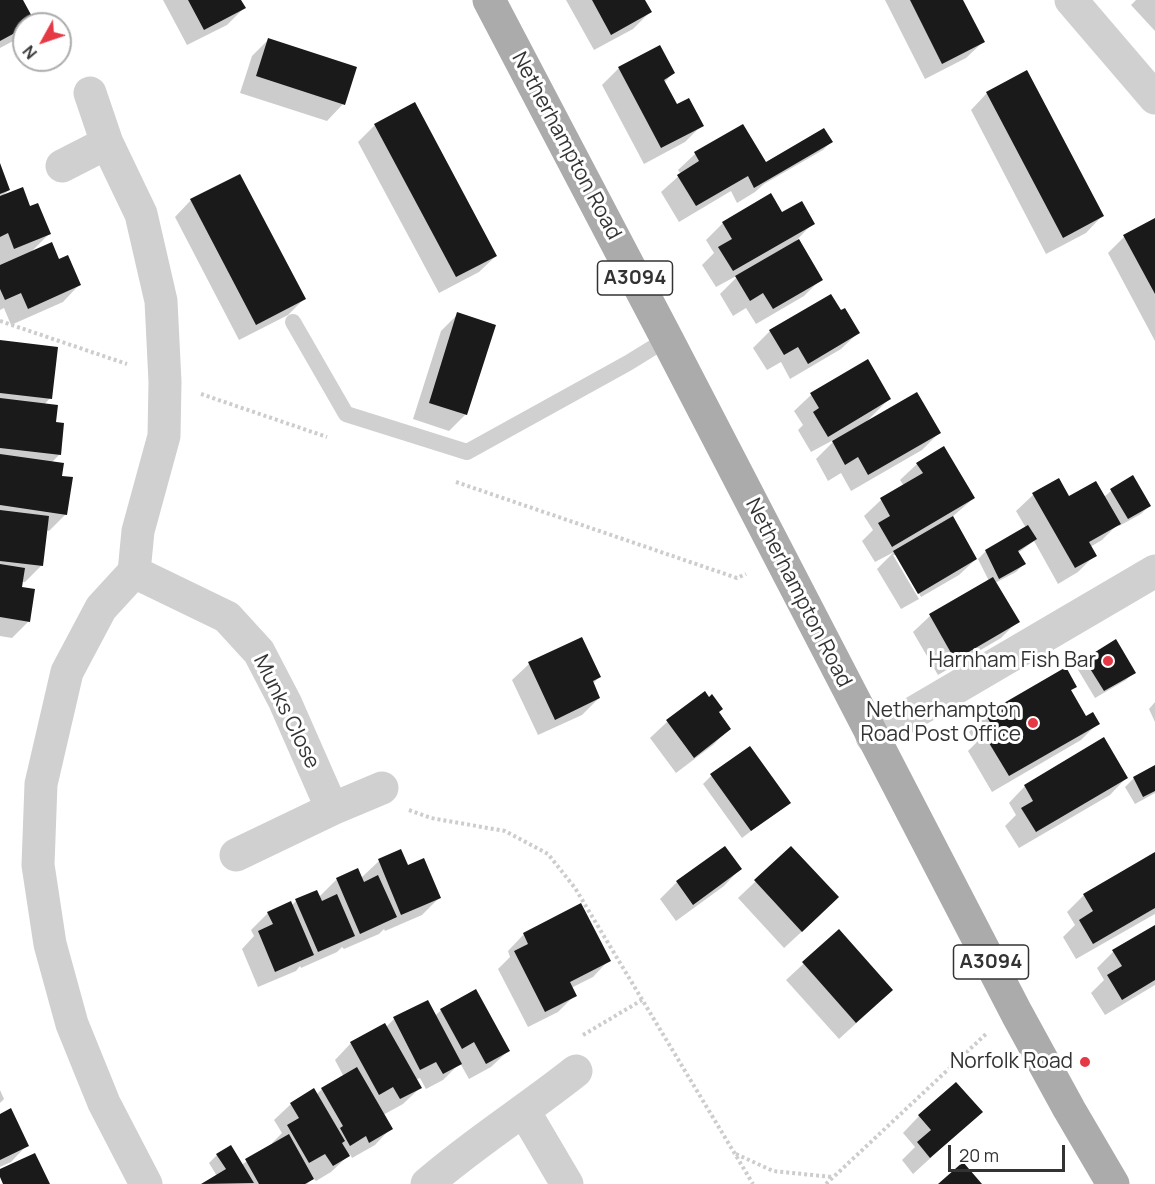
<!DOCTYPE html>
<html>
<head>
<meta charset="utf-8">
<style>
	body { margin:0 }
	#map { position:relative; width:1155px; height:1184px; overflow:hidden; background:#fff; font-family:Manrope,sans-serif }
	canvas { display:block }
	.north { position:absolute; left:12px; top:12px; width:60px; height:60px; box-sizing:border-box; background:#fff; border:2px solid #adadad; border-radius:50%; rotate:230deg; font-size:16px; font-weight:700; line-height:24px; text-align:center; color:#333 }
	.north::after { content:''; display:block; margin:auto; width:21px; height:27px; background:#e63946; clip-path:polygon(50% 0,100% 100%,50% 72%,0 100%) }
	.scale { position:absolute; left:948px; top:1145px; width:117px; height:27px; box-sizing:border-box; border:3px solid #333; border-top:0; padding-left:8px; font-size:18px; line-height:21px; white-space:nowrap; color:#333; -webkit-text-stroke:4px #fff; paint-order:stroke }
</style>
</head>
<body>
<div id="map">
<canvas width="1155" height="1184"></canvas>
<div class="north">N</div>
<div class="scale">20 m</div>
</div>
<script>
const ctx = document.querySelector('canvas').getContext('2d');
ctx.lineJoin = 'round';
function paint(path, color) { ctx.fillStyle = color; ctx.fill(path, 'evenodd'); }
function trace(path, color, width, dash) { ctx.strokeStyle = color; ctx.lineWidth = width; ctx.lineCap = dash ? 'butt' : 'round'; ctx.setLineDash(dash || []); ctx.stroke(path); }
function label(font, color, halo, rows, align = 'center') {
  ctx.font = font + ' Manrope,sans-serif'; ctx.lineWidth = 6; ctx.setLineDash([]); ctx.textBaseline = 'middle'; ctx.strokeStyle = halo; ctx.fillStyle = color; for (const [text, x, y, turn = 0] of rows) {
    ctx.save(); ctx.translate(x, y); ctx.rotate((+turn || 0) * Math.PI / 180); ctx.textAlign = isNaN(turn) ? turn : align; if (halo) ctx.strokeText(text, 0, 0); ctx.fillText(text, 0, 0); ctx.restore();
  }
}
paint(new Path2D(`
	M0,0H22L33,22L24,24V31L17,39L0,48Z
	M163,0H239L244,8L227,25L187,45Z
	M566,0H644L650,12L633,29L594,50Z
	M885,0H962L983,42L966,58L925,79Z
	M1136,0H1155V31L1131,5Z
	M268,40L343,104L327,121L240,93L252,56Z
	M659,47L673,73L664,83L676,106L702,125L685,142L644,164L602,85L618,69Z
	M987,93L1102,216L1086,233L1046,254L971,110Z
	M375,125L496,256L479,272L439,293L358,142Z
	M831,142L823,150L764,184L755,192L737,203L731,191L679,222L661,192L681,174L678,170L695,154L765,164Z
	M0,166L9,190L1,197L29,208L49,234L29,254L59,261L79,285L63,302L11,325L4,308L0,310Z
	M191,200L304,299L288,315L239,340L175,217Z
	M782,214L813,223L793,244L821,279L804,296L756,324L746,308L733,316L720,294L740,274L716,287L702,265L714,253L706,240L723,223Z
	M1155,220V341L1108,253L1124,237Z
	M840,312L858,333L841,349L790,379L781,362L767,370L753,348L770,331Z
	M458,314L466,414L449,431L413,419L441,331Z
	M0,342L50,398L44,405L54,423L59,455L52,462L61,477L66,514L49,531L46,530L41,566L25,582H21L29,621L12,638L0,636Z
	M867,361L889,399L867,421L939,433L922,450L851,491L841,473L828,481L816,459L837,438L811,452L798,430L803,425L794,411L811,395Z
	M917,464L974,498L952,517L976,559L959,575L921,597L897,555H893L919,599L901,609L877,569L894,552L875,562L862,541L873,530L864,516L881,500L904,486L900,480Z
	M1132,477L1149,506L1141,514L1119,526L1118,524L1102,540L1090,547L1095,555L1078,572L1058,584L1034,541L1018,553L1024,564L1016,572L995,583L1018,621L1001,638L938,675L913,632L930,616L989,581L978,559L986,551L1026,528L1016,511L1033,495L1058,480L1069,498L1104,497L1111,491Z
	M1085,660L1134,672L1126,680L1095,698L1077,668Z
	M529,664L599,677L593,684L599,698L582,715L538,735L512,680Z
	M1075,687L1070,691L1086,718L1098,723L1081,740L992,792L968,751L976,743L969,732L986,715Z
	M704,693L729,729L713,745L676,773L650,738L667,722Z
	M1155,702V722L1149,709Z
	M1155,767V793L1135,804L1125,787L1134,778Z
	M711,776L789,802L742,838L703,784Z
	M1126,778L1110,795L1019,848L1005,826L1016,815L1009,803L1025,786Z
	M791,848L821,914L784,948L738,898Z
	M401,851L407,867L439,898L422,915L385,931L384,929L379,934L344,949L342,947L337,952L301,968L300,966L296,971L258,987L242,949L254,936L251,930L268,913L291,906L296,901L319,897L337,879L357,870L361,878L379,861Z
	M1155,854V914L1076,959L1063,937L1075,925L1067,912L1084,895Z
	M740,869L724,886L676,921L660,899L677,882Z
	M1155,926V985L1105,1015L1091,993L1104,980L1097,968L1113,952Z
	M839,931L875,1006L839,1039L786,980Z
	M524,934L609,960L593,977L571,988L575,995L558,1012L528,1027L498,969L510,957L508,951Z
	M441,1010L508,1051L491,1067L469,1079L460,1063L443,1080L426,1089L420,1078L415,1080L420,1088L403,1104L383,1115L391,1128L375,1145L352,1158L350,1154L331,1172L316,1181L313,1178L307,1184H203L217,1176L209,1163L217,1155L241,1165L273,1145L272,1143L282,1133L274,1120L291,1104L316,1095L322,1089L344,1077L335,1060L351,1043L386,1027L394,1019L435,1016Z
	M0,1090L4,1099L0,1103Z
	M981,1112L913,1174L902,1160L915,1147L903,1133L919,1116Z
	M0,1115L27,1145L11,1162L0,1167Z`), '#0003');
paint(new Path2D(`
	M0,0H23L35,22L24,24V28L0,41Z
	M188,0H241L246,8L204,30Z
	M592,0H645L652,12L611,35Z
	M910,0H963L985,42L942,64Z
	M268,38L357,67L345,105L256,76Z
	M660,45L675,73L664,80L677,104L689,98L704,126L661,148L618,67Z
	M1027,70L1104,216L1063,238L986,92Z
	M415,102L497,256L456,277L374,124Z
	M743,124L766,162L824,128L833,142L754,188L748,176L696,206L677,175L699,161L694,152Z
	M0,163L10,190L0,194Z
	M240,174L306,299L256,325L190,199Z
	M23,187L30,206L38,203L51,234L14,249L8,233L0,237V196Z
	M771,193L782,212L802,201L815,224L733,271L718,247L732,239L722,222Z
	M1155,218V294L1123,235Z
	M799,239L823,280L773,309L763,293L750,301L735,276Z
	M52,242L59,259L68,255L81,285L28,309L21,293L5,300L0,289V265Z
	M831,294L841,310L845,308L860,333L808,364L798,347L784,355L769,330Z
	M457,312L496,325L467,415L429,403Z
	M0,340L58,347L52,399L0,393Z
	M868,359L891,399L828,437L813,412L819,408L810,393Z
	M917,392L941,433L868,475L858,457L845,465L832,441Z
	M0,398L58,405L56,422L64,423L61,455L0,448Z
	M944,446L975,498L892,547L878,523L890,516L880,498L923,473L916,463Z
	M0,454L64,463L62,476L73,477L67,515L0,505Z
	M1133,475L1151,506L1128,519L1110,489Z
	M1059,478L1069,496L1096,481L1121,524L1089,542L1097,556L1075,568L1032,493Z
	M0,510L49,516L43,566L0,561Z
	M953,516L977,559L918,594L893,551Z
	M1028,525L1037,539L1018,551L1026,564L999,579L985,550Z
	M0,564L25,568L22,587L35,589L30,622L0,617Z
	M993,577L1020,622L955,660L929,614Z
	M582,637L601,677L593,681L600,698L555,720L528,662Z
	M1116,639L1136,673L1104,691L1084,659Z
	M1066,667L1077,687L1071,690L1086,716L1093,712L1100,724L1009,776L983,733L993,727L985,714Z
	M705,691L709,697L712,694L723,709L719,712L731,729L694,758L666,720Z
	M1104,737L1128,778L1036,832L1021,808L1033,801L1024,785Z
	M750,746L791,803L751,831L710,774Z
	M1155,765V791L1143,797L1133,777Z
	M725,846L742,869L693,905L676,881Z
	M791,846L839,897L802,932L754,880Z
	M401,849L408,865L424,858L441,898L401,915L378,859Z
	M1155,852V908L1093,944L1079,920L1093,911L1083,894Z
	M358,868L364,882L378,875L397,917L360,934L336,878Z
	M317,890L322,901L337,894L355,936L318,952L295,899Z
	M291,901L314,955L275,972L258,931L273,924L267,912Z
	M581,903L611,961L570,982L577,996L545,1012L514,951L528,944L523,933Z
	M1155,925V980L1122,1000L1107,975L1122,966L1112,950Z
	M839,929L893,990L856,1023L802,962Z
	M476,989L510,1051L486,1064L474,1042L462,1049L440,1009Z
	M428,1000L462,1064L443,1074L436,1062L420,1070L393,1017Z
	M385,1023L422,1088L400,1099L393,1087L379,1095L350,1042Z
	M357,1067L393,1129L369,1143L366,1136L350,1146L340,1128L343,1126L321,1088Z
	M956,1082L983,1112L930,1158L917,1142L931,1130L918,1115Z
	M314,1088L345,1141L342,1143L350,1156L333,1166L325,1154L309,1163L287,1125L299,1118L290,1103Z
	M11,1108L29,1146L0,1160V1114Z
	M289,1134L314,1179L305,1184H259L245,1159Z
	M231,1145L254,1183L201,1184L226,1169L216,1154Z
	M35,1153L50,1184H3L0,1177V1169Z
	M963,1162L982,1184H938Z`), '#1a1a1a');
trace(new Path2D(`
	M0,321L127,364
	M201,394L327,437
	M456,482L737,578L746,574
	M409,810L431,818L505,831L548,854L575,888L753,1184
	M583,1035L642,1000
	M736,1154L773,1171L832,1177
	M826,1184L986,1034`), '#cdcdcd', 4, [3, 3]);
trace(new Path2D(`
	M293,322L346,414L467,452L628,363L667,339`), '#d0d0d0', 16);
trace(new Path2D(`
	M1071,0L1155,98
	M90,93L107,143L141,214L161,301L165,382L164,436L138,531L134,572L101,608L67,672L41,784L38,865L50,944L72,1024L104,1103L146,1184
	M62,166L107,143
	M134,572L227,617L259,652L285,702L332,809L236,855
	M872,737L1155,571
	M332,809L382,788
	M524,1111L567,1184
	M427,1184C474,1143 527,1110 576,1071`), '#d0d0d0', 33);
trace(new Path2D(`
	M489,0L667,339L1017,1014L1069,1109L1113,1184`), '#ababab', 33);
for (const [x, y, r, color] of [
	[1108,661,6,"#e63946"],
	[1033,723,6,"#e63946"],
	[1085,1062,6,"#e63946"]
]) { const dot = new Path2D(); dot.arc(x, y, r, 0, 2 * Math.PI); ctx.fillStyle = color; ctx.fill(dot); trace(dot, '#fff', 2); }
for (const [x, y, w] of [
	[635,278,75],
	[991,962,75]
]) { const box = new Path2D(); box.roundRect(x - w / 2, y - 17, w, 34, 4.5); ctx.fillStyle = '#fff'; ctx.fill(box); trace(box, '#333', 1.5); }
label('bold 20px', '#333', null, [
	["A3094",635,278],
	["A3094",991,962]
]);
label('21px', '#333', '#fff', [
	["Netherhampton Road",566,146,62],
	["Netherhampton Road",798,593,63],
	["Munks Close",286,712,64]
]);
label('21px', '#333', '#fff', [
	["Harnham Fish Bar",1096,661],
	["Netherhampton",1021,711],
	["Road Post Office",1021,735],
	["Norfolk Road",1073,1062]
], 'right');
</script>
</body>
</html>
